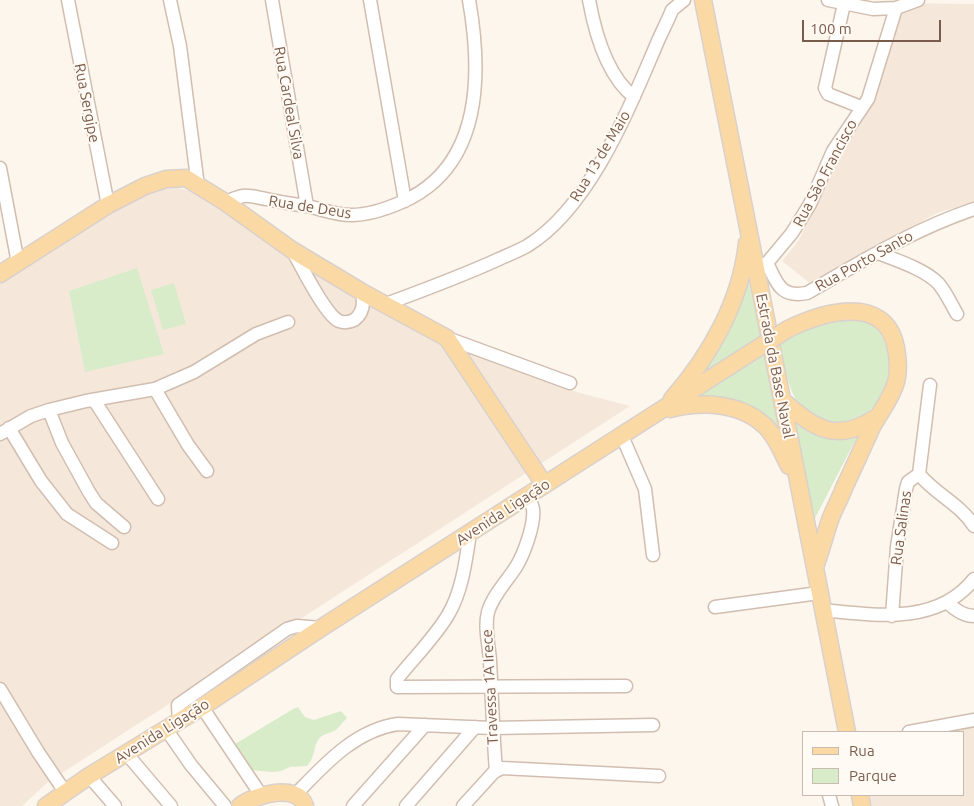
<!DOCTYPE html>
<html>
<head>
<meta charset="utf-8">
<style>
	body { margin:0 }
	#map { position:relative; width:974px; height:806px; overflow:hidden; background:#fdf6ec; font-family:Ubuntu,sans-serif }
	canvas { display:block }
	.legend { position:absolute; left:802px; top:731px; width:162px; height:65px; box-sizing:border-box; background:#fffaf3; border:1px solid #cabbb1; margin:0; padding:6px 9px; list-style:none; font-size:15px; color:#7a5c4d }
	.legend li { display:flex; align-items:center; gap:10px; height:25px }
	.legend b { width:25px; border:1px solid #cabbb1 }
	.scale { position:absolute; left:802px; top:20px; width:139px; height:22px; box-sizing:border-box; border:2px solid #7a5c4d; border-top:0; padding-left:6px; font-size:15px; line-height:18px; white-space:nowrap; color:#7a5c4d; -webkit-text-stroke:4px #fffaf3; paint-order:stroke }
</style>
</head>
<body>
<div id="map">
<canvas width="974" height="806"></canvas>
<ul class="legend">
<li><b style="height:6px;background:#fbd9a5"></b>Rua</li>
<li><b style="height:14px;background:#d8ecc9"></b>Parque</li>
</ul>
<div class="scale">100 m</div>
</div>
<script>
const ctx = document.querySelector('canvas').getContext('2d');
ctx.lineJoin = 'round';
function paint(path, color) { ctx.fillStyle = color; ctx.fill(path, 'evenodd'); }
function trace(path, color, width, dash) { ctx.strokeStyle = color; ctx.lineWidth = width; ctx.lineCap = dash ? 'butt' : 'round'; ctx.setLineDash(dash || []); ctx.stroke(path); }
function label(font, color, halo, rows, align = 'center') {
  ctx.font = font + ' Ubuntu,sans-serif'; ctx.lineWidth = 4; ctx.setLineDash([]); ctx.textBaseline = 'middle'; ctx.strokeStyle = halo; ctx.fillStyle = color; for (const [text, x, y, turn = 0] of rows) {
    ctx.save(); ctx.translate(x, y); ctx.rotate((+turn || 0) * Math.PI / 180); ctx.textAlign = isNaN(turn) ? turn : align; if (halo) ctx.strokeText(text, 0, 0); ctx.fillText(text, 0, 0); ctx.restore();
  }
}
paint(new Path2D(`
	M898,3L974,4V202L937,213L863,253L811,284L782,261L799,240L814,208L839,136L879,87Z
	M174,187L201,194L342,289L484,359L580,393L630,406L48,782L22,806H0V283L138,194Z
	M974,719V806H870L868,795H963V732H912Z`), '#f5e8da');
paint(new Path2D(`
	M137,268L164,354L85,372L69,291Z
	M748,278L761,338L695,379Z
	M174,283L186,324L163,330L151,290Z
	M852,319C857,320 864,319 868,321C872,323 876,328 879,332C908,371 869,445 818,418C809,412 801,408 795,398C786,381 784,361 780,343C802,328 827,322 852,319Z
	M765,353L782,442L777,433L695,399Z
	M796,425L822,436L858,435L813,522Z
	M298,707L305,717L314,720L341,711L347,718C343,722 340,726 336,730C330,733 322,734 318,740C313,747 316,756 307,766L290,767L281,771L272,772L251,770L235,744L293,709Z`), '#d8ecc9');
const minor = new Path2D(`
	M68,0L108,205
	M170,0L180,46L198,186
	M272,0L307,206
	M370,0L405,201
	M589,0C595,33 607,76 634,97
	M828,0L873,9L896,8L918,0
	M844,4L825,88L828,94L861,107
	M0,168L18,263
	M225,202C231,200 237,197 243,196C250,195 259,198 266,199C279,202 293,204 307,206C321,209 336,215 351,215C369,215 386,209 402,202C482,167 482,74 469,0
	M292,250C301,265 325,315 339,321C344,323 350,322 354,320C364,313 364,302 362,292
	M878,253C896,260 924,269 938,283C946,292 951,304 957,314
	M767,263C777,283 780,298 807,293C861,262 914,229 974,209
	M756,269L767,263L792,233L810,204L833,151L868,99L896,8
	M386,304C424,290 462,276 499,259C508,255 518,251 527,246C589,208 627,113 655,48C660,35 667,23 672,10L684,0
	M447,338L570,383
	M155,389L188,445L207,471
	M94,400L158,499
	M49,410L62,443L89,492L96,503L124,527
	M9,428L41,481L67,514L112,543
	M0,434L31,416L49,410L86,401L155,389L194,372L256,334L288,322
	M622,436L645,489L653,555
	M919,474L930,385
	M470,533C466,560 462,592 448,615C435,637 413,659 397,679V687L626,686
	M947,602C955,610 963,616 974,616
	M715,607L819,593
	M822,610C874,615 937,626 974,579
	M892,616L897,547L906,489L908,482L919,474C935,494 960,504 974,526
	M0,689L38,752L65,792
	M202,707L261,795
	M179,721L178,705L287,629L297,626L321,628
	M166,729L191,765L225,806
	M909,732L974,720
	M126,753L171,806
	M496,771C493,734 492,698 490,661C489,644 484,628 488,612C493,595 507,581 516,567C524,554 535,524 533,509C532,504 529,499 528,495
	M89,776L115,806
	M296,794C324,765 355,730 398,724L492,728L653,725
	M829,795L832,806
	M353,806L425,725
	M406,806L475,727
	M463,806L494,772L502,768L659,776`);
const major = new Path2D(`
	M703,0C753,244 799,488 847,732
	M0,274L108,205L145,186L166,179L186,178L225,202L292,250L362,292L447,338L544,484
	M788,329C823,312 886,293 896,348C898,359 899,371 896,382C891,400 879,413 871,429C862,449 853,469 844,488C840,499 834,509 830,520C825,535 821,551 815,567
	M672,399C710,356 741,301 747,243
	M783,401C815,429 837,444 877,417
	M670,409C703,401 743,402 768,429C777,439 783,454 789,466
	M860,795L862,806
	M46,806L89,776L202,707L321,628L747,355
	M240,806C254,795 298,782 305,806`);
trace(minor, '#d1beb0', 15);
trace(major, '#dad1cd', 19);
trace(minor, '#fff', 12);
trace(major, '#fbd9a5', 16);
const majorBridge = new Path2D(`
	M747,355L788,329`);
trace(majorBridge, '#dad1cd', 19, []);
trace(majorBridge, '#fbd9a5', 16);
label('15px', '#7a5c4d', '#fffaf3', [
	["Rua Sergipe",87,103,79],
	["Rua Cardeal Silva",289,103,80],
	["Rua 13 de Maio",600,156,-59],
	["Rua São Francisco",825,173,-62],
	["Rua de Deus",310,207,9],
	["Rua Porto Santo",864,261,-29],
	["Estrada da Base Naval",775,366,79],
	["Avenida Ligação",503,512,-33],
	["Rua Salinas",901,528,-82],
	["Travessa 1A Irece",490,687,-93],
	["Avenida Ligação",162,731,-32]
]);
</script>
</body>
</html>
